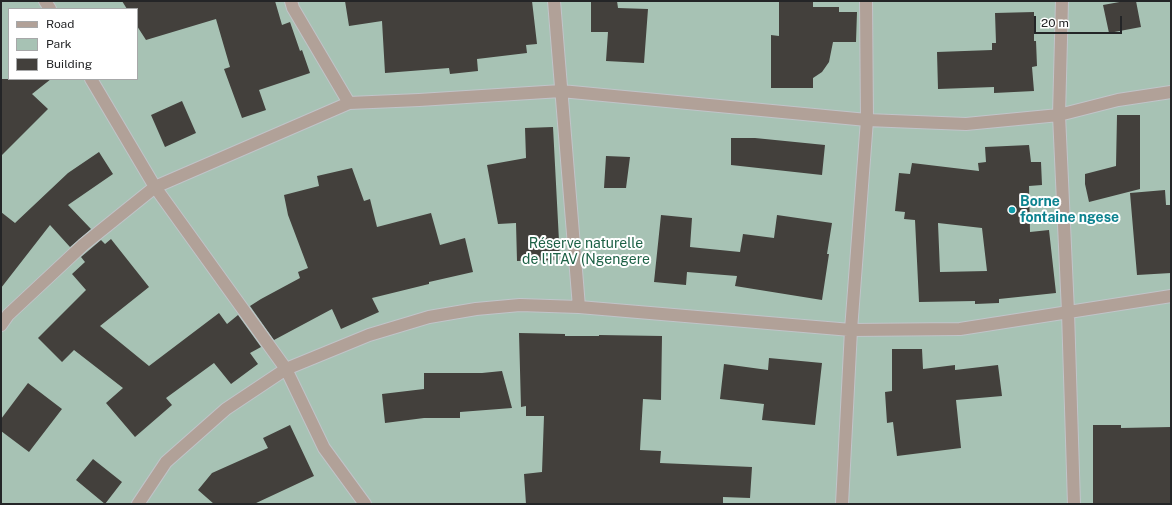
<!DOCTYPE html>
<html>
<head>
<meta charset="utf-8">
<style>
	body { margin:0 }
	#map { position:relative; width:1172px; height:505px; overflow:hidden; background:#e3e7ec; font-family:"Public Sans",sans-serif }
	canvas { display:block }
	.frame { position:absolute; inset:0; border:2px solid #242527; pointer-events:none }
	.legend { position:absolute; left:8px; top:8px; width:130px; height:72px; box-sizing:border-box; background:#fff; border:1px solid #a7a8a9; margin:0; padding:5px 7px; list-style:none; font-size:12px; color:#242527 }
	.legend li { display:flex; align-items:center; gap:8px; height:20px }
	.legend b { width:20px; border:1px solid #a7a8a9 }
	.scale { position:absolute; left:1034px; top:16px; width:88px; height:18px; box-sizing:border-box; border:2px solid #242527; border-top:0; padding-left:5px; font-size:12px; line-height:14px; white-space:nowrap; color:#242527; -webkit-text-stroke:3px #fff; paint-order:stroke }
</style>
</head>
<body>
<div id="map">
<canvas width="1172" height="505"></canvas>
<div class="frame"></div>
<ul class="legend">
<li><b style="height:5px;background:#b1a198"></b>Road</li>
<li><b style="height:11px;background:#a7c2b4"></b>Park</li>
<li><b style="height:11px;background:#43403c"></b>Building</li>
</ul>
<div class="scale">20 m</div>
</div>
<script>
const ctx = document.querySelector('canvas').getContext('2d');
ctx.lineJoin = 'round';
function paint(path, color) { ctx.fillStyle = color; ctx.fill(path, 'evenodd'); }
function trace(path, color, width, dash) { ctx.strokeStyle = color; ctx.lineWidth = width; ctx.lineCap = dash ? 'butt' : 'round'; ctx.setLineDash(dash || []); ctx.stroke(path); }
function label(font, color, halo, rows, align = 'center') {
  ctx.font = font + ' "Public Sans",sans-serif'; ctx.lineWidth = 4; ctx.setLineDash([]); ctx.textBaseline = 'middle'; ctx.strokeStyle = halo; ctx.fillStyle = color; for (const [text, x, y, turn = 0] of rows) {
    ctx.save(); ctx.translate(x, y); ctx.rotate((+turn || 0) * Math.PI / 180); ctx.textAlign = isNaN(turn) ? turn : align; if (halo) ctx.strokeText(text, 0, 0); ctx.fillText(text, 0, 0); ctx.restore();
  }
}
paint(new Path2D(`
	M1,1H1171V504H1ZM9,9H137V79H9Z`), '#a7c2b4');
paint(new Path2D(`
	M122,1H275L282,25L290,22L300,51L302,50L310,73L259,90L266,110L242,118L224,69L230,67L216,19L146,40L137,26V9H127Z
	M345,1H532L537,44L526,45L527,53L477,59L478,71L450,74L449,68L385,73L382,21L349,26Z
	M591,1H617L618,8L648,9L644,63L606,61L608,32H591Z
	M779,1H813V7H839V12H857L856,42H833L829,62L822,72L813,78V88H771V35L779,36Z
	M1125,1H1136L1141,27L1109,33L1103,5Z
	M1034,12V41H1036L1037,66L1032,67L1034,91L994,93V87L938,89L937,52L992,50V43H996L995,13Z
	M1,79H51L32,94L48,109L1,156Z
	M182,101L196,133L165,147L151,115Z
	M1117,115H1140V189L1089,202L1085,184V174L1116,166Z
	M553,127L560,260L517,261L516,223L498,224L487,165L526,158L525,128Z
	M731,138H755L825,145L822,175L731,165Z
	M1029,145L1031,162H1041L1042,185L1029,186L1030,232L1049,230L1056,293L999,299V303L975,304V301L919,302L915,220L904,219L905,212L895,211L899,173L910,174L912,163L979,171L978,163L986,162L985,147ZM938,223L982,228L987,271L940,272Z
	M99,152L113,174L68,205L91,229L70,247L50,225L1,288V212L15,223L68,173Z
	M606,156L630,157L626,188H604Z
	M352,168L364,201L370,199L377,227L431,213L440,245L465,238L473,272L429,282V284L372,298L379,312L341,329L332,309L274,340L250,306L261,299L300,278L298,272L308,268L288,215L284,195L319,186L317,176Z
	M1165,190L1166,205H1171V273L1137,275L1130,193Z
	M661,215L692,218L690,247L740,252L743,234L774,238L777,215L832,223L827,254H829L822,300L735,286L737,276L687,272L686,285L654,282Z
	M111,239L149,287L100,326L149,366L219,313L227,324L238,315L261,347L250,353L258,364L231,384L214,363L166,398L172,405L135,437L106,403L123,388L74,350L62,362L38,338L86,290L72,274L85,262L81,257L101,240L105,244Z
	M519,333L565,334V336H599V335L662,336L661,400L643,399L640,450L661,451L660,463L752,467L750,498L723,497V504H526L524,474L542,472L544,416H526V406L521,407Z
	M892,349H922L923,369L955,365V370L998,365L1002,396L956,400L961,448L897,456L893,422L887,423L885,392L892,391Z
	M769,358L822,363L815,425L762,420L764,404L720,399L724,364L768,370Z
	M502,371L512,408L460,412V418H424L385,423L382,394L424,389V373H482Z
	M28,383L62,409L29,452L1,431V419Z
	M290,425L314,476L254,504H214L198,490L212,473L268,448L263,438Z
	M1093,425H1121V428L1171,427V504H1093Z
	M93,459L122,482L105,504L76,480Z`), '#43403c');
const minor = new Path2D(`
	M45,1L50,9
	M291,1L293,8L349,103
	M554,1L579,307
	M1062,1L1059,115L1068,312L1074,504
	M91,79L155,187L286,369L324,448L365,504
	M1,325L8,315L83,245L155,187L349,103L419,100L561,91L867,120L966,124L1059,115L1118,100L1171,92
	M138,504L166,462L226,409L286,369L369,335L429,317L476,309L520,305L579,307L851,330L960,329L1171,296
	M842,504L851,330L867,120L866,1`);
trace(minor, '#c1c4c9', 14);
trace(minor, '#b1a198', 12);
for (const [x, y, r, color] of [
	[1012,210,4,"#0f9aa8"]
]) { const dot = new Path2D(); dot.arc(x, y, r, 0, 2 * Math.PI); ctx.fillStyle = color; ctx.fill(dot); trace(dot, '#fff', 1.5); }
label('bold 14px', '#0d838f', '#fff', [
	["Borne",1020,202],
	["fontaine ngese",1020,218]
], 'left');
label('14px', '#1d6146', '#fff', [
	["Réserve naturelle",586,244],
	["de l'ITAV (Ngengere",586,260]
]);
</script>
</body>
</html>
